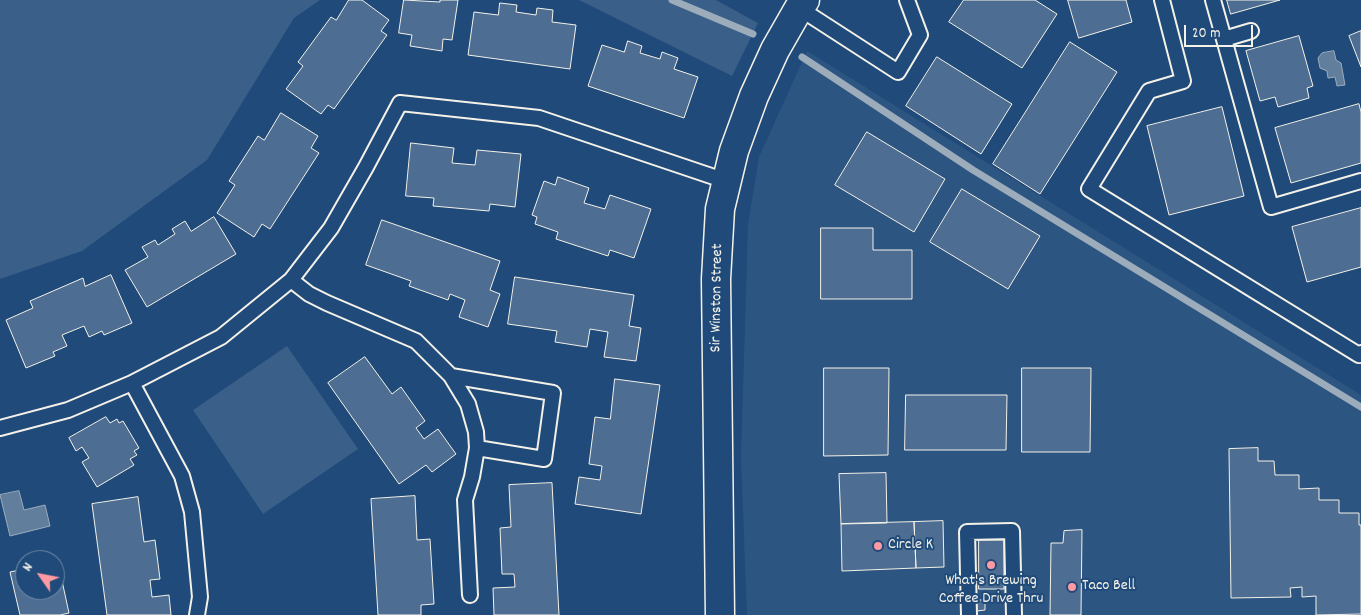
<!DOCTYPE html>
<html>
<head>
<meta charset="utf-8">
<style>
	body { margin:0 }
	#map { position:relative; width:1361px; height:615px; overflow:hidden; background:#1f4a7a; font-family:Dekko,sans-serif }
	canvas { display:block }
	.north { position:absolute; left:15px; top:550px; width:50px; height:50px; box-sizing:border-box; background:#1f4a7a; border:1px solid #748da6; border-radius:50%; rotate:303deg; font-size:14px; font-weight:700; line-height:20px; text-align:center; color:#f4f1e8 }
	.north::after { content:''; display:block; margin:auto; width:18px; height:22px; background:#ff9aa2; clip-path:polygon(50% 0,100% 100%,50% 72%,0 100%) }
	.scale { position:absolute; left:1184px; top:25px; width:69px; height:22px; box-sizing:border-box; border:2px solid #f4f1e8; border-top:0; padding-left:6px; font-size:15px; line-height:18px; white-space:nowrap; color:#f4f1e8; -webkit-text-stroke:4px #1f4a7a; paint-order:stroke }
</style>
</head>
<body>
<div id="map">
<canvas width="1361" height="615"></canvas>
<div class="north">N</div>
<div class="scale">20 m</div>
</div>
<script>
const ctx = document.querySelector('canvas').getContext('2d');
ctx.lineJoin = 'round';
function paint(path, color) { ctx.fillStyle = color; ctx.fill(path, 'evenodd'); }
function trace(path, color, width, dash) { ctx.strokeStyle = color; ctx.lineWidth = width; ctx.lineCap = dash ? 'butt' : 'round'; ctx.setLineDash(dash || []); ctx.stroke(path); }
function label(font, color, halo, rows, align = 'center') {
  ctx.font = font + ' Dekko,sans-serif'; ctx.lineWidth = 4; ctx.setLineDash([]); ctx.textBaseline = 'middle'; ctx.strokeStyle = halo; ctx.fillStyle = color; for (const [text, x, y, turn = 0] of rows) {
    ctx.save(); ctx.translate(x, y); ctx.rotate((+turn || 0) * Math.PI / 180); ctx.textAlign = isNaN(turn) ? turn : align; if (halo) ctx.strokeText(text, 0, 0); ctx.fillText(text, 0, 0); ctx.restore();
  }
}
paint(new Path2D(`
	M807,51L1361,395V615H747L741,458L748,225L759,157Z`), '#2d5581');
paint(new Path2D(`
	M0,0H320L294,18L207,160L82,251L0,279Z
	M579,0H716L758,23L732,76Z
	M287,346L358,449L263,514L193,410Z`), '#3a5f88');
const water = new Path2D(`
	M1334,51L1336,60L1341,63L1345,85L1337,86L1335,77L1328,78L1327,71L1320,68L1318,58L1322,53Z
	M19,491L24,510L45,505L50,526L10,536L0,495Z`);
paint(water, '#627e9d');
trace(water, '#9cacbb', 1);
trace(new Path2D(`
	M672,0L753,34
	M802,57L973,170L1361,407`), '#9cacbb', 7);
const building = new Path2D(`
	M349,0H362L389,20L381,31L387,35L334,109L328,105L321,114L286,89L303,66L298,62L331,17L336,20Z
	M404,0L440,2V0H458L452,40L443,39L442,51L410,46L412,35L399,33Z
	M964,0H1035L1057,14L1022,68L949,22Z
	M1068,0H1126L1132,22L1079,38Z
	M1227,0H1280L1231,14Z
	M500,3L517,5L516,12L536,15L537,8L553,10L552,22L576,25L570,69L468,55L474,12L498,15Z
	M1361,31V67L1349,36Z
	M1299,36L1313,86L1307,88L1309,98L1278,107L1275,97L1260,101L1246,51Z
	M628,41L642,46L640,53L660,59L662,52L678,58L674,69L698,77L684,118L588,86L602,45L624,52Z
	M1070,42L1117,72L1040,194L993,164Z
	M937,57L1012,104L981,154L906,106Z
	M1359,104L1361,112V163L1291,183L1275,128Z
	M1222,107L1244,196L1169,215L1147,126Z
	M281,113L318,136L311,148L319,153L270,229L262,224L254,237L217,213L235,185L229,181L258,136L264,140Z
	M867,132L945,179L914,232L835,185Z
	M411,143L454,148L452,163L475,165L477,150L521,154L515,207L490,204L489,211L433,206L434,198L406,196Z
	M558,177L589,188L584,203L605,209L610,195L651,209L634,258L610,250L608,256L556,239L558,232L535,224L537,217L532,215L544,181L555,185Z
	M962,189L1040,236L1008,289L930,242Z
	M1361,208V267L1307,282L1292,227Z
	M214,217L236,254L147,307L125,270L148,257L142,247L155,240L158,245L175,234L172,229L185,221L191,231Z
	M382,220L500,261L490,290L500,294L488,327L459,317L465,300L450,294L448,300L409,286L411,281L366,265Z
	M821,228H873V250H912V299H821Z
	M111,275L132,323L104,335L102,331L89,337L84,326L62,335L67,346L53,352L55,356L26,368L6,320L33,308L30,301L83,278L85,286Z
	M515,277L634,295L629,326L641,328L636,361L604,357L608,332L590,329L587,347L555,342L557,331L508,324Z
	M365,357L392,394L401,387L425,421L416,428L424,439L438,429L456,454L432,472L426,465L399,484L328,383Z
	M824,368H889L888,455L824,456Z
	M1022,368H1091L1090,452H1022Z
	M615,379L660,385L641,514L575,504L579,477L600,480L602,466L589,464L595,417L610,419Z
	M906,395H1007L1006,450H905Z
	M106,417L110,423L117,419L119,423L123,421L139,448L134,451L137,455L130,459L134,465L97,487L82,462L89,458L82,447L76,451L69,438Z
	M1258,448V461H1274L1275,475H1299V489L1319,488V500H1339V513H1359V525H1361V614L1316,615V596L1302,597V587L1290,588L1291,597L1231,598L1229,449Z
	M886,473L887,523L841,524L839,474Z
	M552,483L559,615H494L493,588L515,587L514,574H502L500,528L511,527L509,485Z
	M415,496L417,540L430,539L434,604L421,605V615H378L371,499Z
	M138,497L144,542L155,540L160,579L150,580L152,597L169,595L171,615H107L92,504Z
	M943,521L944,567L916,568L914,522Z
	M914,522L916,568L842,571L841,524Z
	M1082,530L1081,615H1050L1051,543H1063L1064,531Z
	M979,540H1004V589H979Z
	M59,567L69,613L60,615H20L10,572L25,569V590H55V568Z
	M977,600H985V610L977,611Z`);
paint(building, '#4d6e92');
trace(building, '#f4f1e8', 1);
const service = new Path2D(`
	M1162,0L1183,81L1149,91L1089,189L1359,355L1361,353
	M1213,0L1271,207L1361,181
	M799,8L898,72L920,35L907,0
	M1224,39L1251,31
	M291,280L309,294L327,303L416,341L451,376L468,404L476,432L477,448L472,477L465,500L470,595
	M451,376L553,393L544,459L477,448
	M132,383L182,476L192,512L200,597L197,615
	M0,428L68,410L132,383L221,337L291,280L331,228L366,167L400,103L539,118L726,181
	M969,615L967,532L1012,531L1014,615`);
const tertiary = new Path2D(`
	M720,615L716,279L720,209L734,151L754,96L775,50L799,8L805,0`);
trace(service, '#f4f1e8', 18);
trace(tertiary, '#f4f1e8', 31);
trace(service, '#1f4a7a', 14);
trace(tertiary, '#1f4a7a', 28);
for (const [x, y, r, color] of [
	[878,546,5,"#ff9aa2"],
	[991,565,5,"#ff9aa2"],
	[1072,587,5,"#ff9aa2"]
]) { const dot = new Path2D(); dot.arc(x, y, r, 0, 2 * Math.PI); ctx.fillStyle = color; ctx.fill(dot); trace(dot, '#1f4a7a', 2); }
label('16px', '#f4f1e8', '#1f4a7a', [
	["Sir Winston Street",718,298,-89]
]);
label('16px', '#f4f1e8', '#1f4a7a', [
	["Circle K",888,546],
	["What's Brewing",991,582,"center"],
	["Coffee Drive Thru",991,600,"center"],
	["Taco Bell",1082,587]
], 'left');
</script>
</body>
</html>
